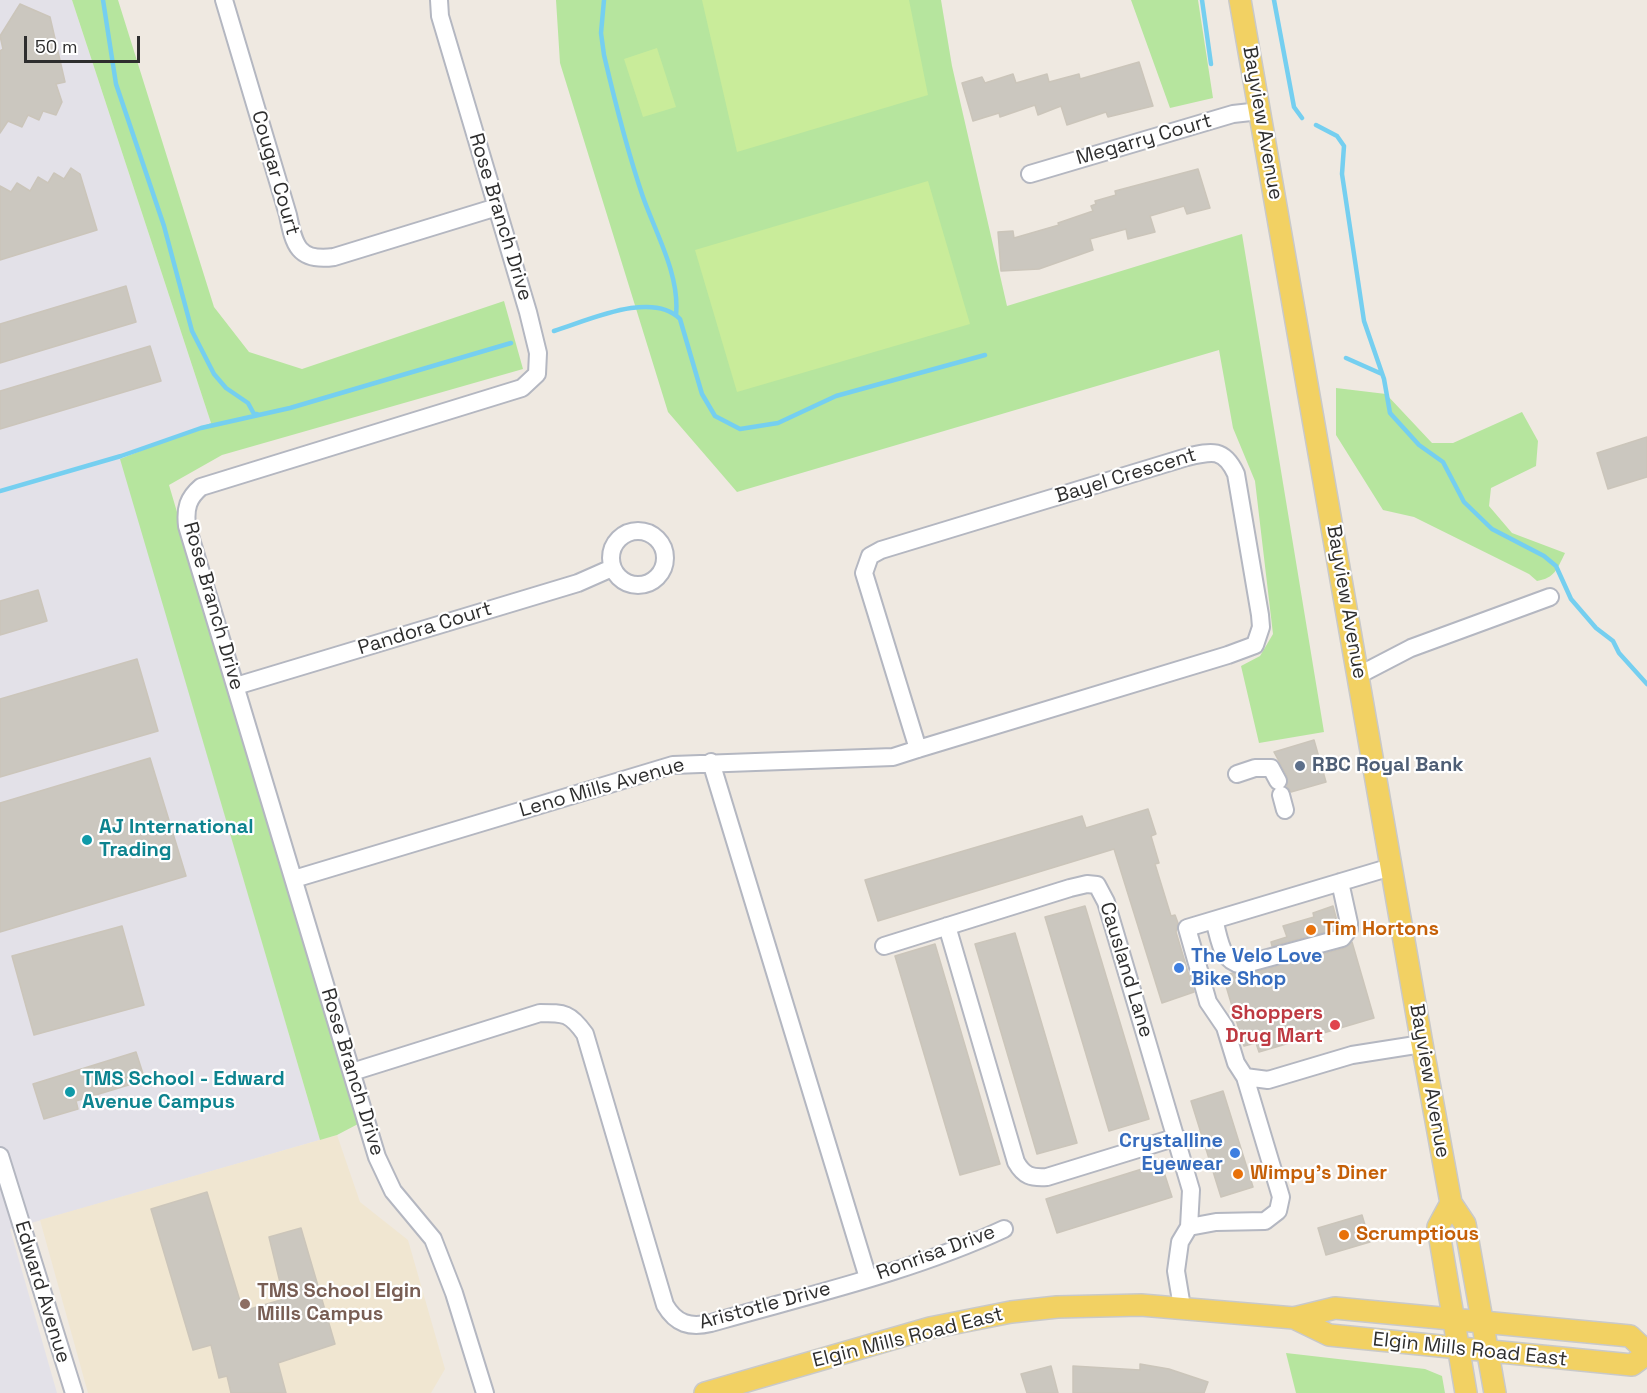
<!DOCTYPE html>
<html>
<head>
<meta charset="utf-8">
<style>
	body { margin:0 }
	#map { position:relative; width:1647px; height:1393px; overflow:hidden; background:#efe9e1; font-family:"Space Grotesk",sans-serif }
	canvas { display:block }
	.scale { position:absolute; left:24px; top:36px; width:116px; height:27px; box-sizing:border-box; border:3px solid #2e2e2e; border-top:0; padding-left:8px; font-size:18px; line-height:21px; white-space:nowrap; color:#2e2e2e; -webkit-text-stroke:4px #fff; paint-order:stroke }
</style>
</head>
<body>
<div id="map">
<canvas width="1647" height="1393"></canvas>
<div class="scale">50 m</div>
</div>
<script>
const ctx = document.querySelector('canvas').getContext('2d');
ctx.lineJoin = 'round';
function paint(path, color) { ctx.fillStyle = color; ctx.fill(path, 'evenodd'); }
function trace(path, color, width, dash) { ctx.strokeStyle = color; ctx.lineWidth = width; ctx.lineCap = dash ? 'butt' : 'round'; ctx.setLineDash(dash || []); ctx.stroke(path); }
function label(font, color, halo, rows, align = 'center') {
  ctx.font = font + ' "Space Grotesk",sans-serif'; ctx.lineWidth = 4.5; ctx.setLineDash([]); ctx.textBaseline = 'middle'; ctx.strokeStyle = halo; ctx.fillStyle = color; for (const [text, x, y, turn = 0] of rows) {
    ctx.save(); ctx.translate(x, y); ctx.rotate((+turn || 0) * Math.PI / 180); ctx.textAlign = isNaN(turn) ? turn : align; if (halo) ctx.strokeText(text, 0, 0); ctx.fillText(text, 0, 0); ctx.restore();
  }
}
paint(new Path2D(`
	M0,0H72L211,423L121,459L320,1140L10,1229L57,1393H0Z`), '#e3e1e8');
paint(new Path2D(`
	M337,1135L360,1202L408,1240L445,1369L431,1393H88L40,1220Z`), '#f0e6d1');
paint(new Path2D(`
	M72,0H118L214,307L249,352L302,369L504,301L523,369L222,455L169,485L358,1124L337,1135L320,1140L120,459L211,423Z
	M556,0H941L952,66L1007,306L1242,234L1324,732L1259,743L1241,666L1260,656L1273,634L1255,481L1233,428L1219,350L737,492L668,412L560,63Z
	M1131,0H1198L1213,98L1170,108Z
	M1336,388L1386,394L1432,443H1453L1522,412L1538,441L1536,466L1491,488L1489,506L1512,533L1565,553C1557,569 1555,578 1537,581L1529,574L1414,517L1383,510L1336,435Z
	M1286,1353L1425,1369L1442,1376L1445,1393H1296Z`), '#b6e59e');
paint(new Path2D(`
	M702,0H909L928,95L737,152Z
	M657,48L676,107L643,117L624,59Z
	M928,181L970,324L737,392L695,250Z`), '#c9ec9a');
trace(new Path2D(`
	M103,0L116,84L164,226L192,331L214,374L226,388L248,403L254,414H257
	M604,0L601,33L604,55C615,102 627,150 643,197C656,234 680,275 676,315
	M1202,0L1211,64
	M1274,0L1294,107L1302,118
	M1316,125L1337,136L1344,146L1342,174L1364,321L1384,379L1390,413L1419,445L1443,462L1464,502L1492,529L1544,556L1556,566L1571,599L1596,628L1613,641L1619,653L1647,684
	M554,331C587,321 652,290 680,319L702,394L715,416L740,429L778,423L836,396L985,355
	M1346,358L1382,374
	M0,491L121,456L201,428L290,408L511,343`), '#75cff0', 4.5);
const building = new Path2D(`
	M20,4L50,17L65,82L56,84L62,102L56,115L43,111L39,120L28,115L22,127L8,121L0,133V51L3,49L0,36Z
	M1139,62L1153,106L1108,117L1106,112L1067,125L1061,106L1038,115L1035,105L1000,117L999,113L973,121L962,83L982,77L985,83L1013,74L1016,83L1047,74L1049,82L1079,74L1080,79Z
	M71,168L80,174L97,230L0,260V186L11,192L17,183L30,191L38,177L48,183L54,173L64,179Z
	M1198,169L1210,208L1187,214L1184,206L1150,216L1155,232L1128,239L1126,229L1090,239L1093,250L1039,269L1001,271L998,232L1013,231L1014,238L1059,225L1058,223L1093,211L1091,206L1096,204L1095,201L1116,195L1115,191Z
	M126,286L136,322L0,363V324Z
	M150,346L161,381L0,429V391Z
	M1647,437V477L1608,489L1597,453Z
	M38,590L47,621L0,635V601Z
	M137,659L158,731L0,777V699Z
	M1314,740L1326,782L1291,792L1287,787V776L1274,752Z
	M150,758L186,876L0,932V803Z
	M1148,809L1156,834L1151,836L1159,863L1155,864L1171,916L1175,915L1178,923L1176,932L1194,992L1162,1003L1114,849L878,921L865,880L1082,816L1086,828Z
	M1085,906L1149,1119L1109,1131L1045,917Z
	M1333,906L1338,925L1336,929L1272,946L1271,942L1287,937L1283,926L1314,917L1313,913Z
	M122,926L144,1005L34,1035L12,956Z
	M1015,933L1077,1143L1037,1154L975,944Z
	M1352,942L1374,1018L1259,1052L1256,1043L1244,1046L1223,976L1233,973L1245,975L1345,948Z
	M935,944L1000,1164L960,1175L895,956Z
	M136,1052L145,1080L76,1101L78,1109L44,1119L33,1084Z
	M1223,1091L1253,1187L1221,1197L1191,1101Z
	M1161,1163L1172,1197L1057,1233L1046,1199Z
	M207,1192L243,1311L284,1299L269,1237L301,1228L335,1344L278,1363L286,1393H231L227,1376L219,1378L211,1345L193,1350L151,1209Z
	M1362,1215L1370,1242L1326,1255L1318,1228Z
	M1140,1364L1169,1369L1208,1382L1204,1393H1073V1366L1140,1370Z
	M1051,1366L1058,1393H1027L1021,1374Z`);
paint(building, '#cbc7bf');
trace(building, '#cbc5ba', 1.5);
const minor = new Path2D(`
	M224,0L288,215C294,245 298,262 334,257L497,207
	M439,0L440,16L528,312L538,353L537,374L522,388L201,487C188,498 185,508 187,526L377,1157L393,1191L433,1239L454,1293L485,1393
	M1030,174L1233,114L1260,111
	M611 558a27 27 0 1 1 54 0a27 27 0 1 1-54 0Z
	M1359,675L1411,648L1550,597
	M236,686L578,583L612,568
	M711,762L868,1278
	M1237,774L1255,768H1271L1278,781
	M1281,795L1285,810
	M294,879L673,765L893,757L918,749L1228,655L1255,645L1261,627L1260,615L1236,474C1224,448 1212,451 1187,457L881,550L870,556L864,573L918,749
	M1214,920C1220,939 1220,961 1242,965L1342,938L1349,929V923L1340,882
	M947,926L1016,1162C1024,1176 1031,1178 1047,1177L1177,1137
	M884,946L1070,888L1087,884L1097,885L1106,902L1191,1190L1189,1227L1180,1242L1176,1271L1182,1307
	M352,1072L540,1013C565,1013 570,1013 585,1034L665,1305C676,1324 690,1328 711,1323C809,1295 911,1272 1004,1229
	M1245,1077L1236,1063L1225,1027L1208,1002L1187,928L1391,867
	M0,1156L74,1393
	M1189,1227L1216,1222L1265,1221L1278,1211L1281,1197L1245,1077L1268,1080L1352,1055L1422,1044`);
const major = new Path2D(`
	M1240,0L1422,1044L1451,1203L1465,1224L1495,1393
	M1451,1203L1438,1227L1466,1393
	M1294,1318L1329,1335L1632,1365L1647,1354
	M705,1393L930,1328L1011,1312L1057,1307L1141,1305L1294,1318L1335,1308L1630,1336L1647,1352`);
trace(minor, '#b4b7c1', 20);
trace(major, '#c9c9c9', 24);
trace(minor, '#fff', 16);
trace(major, '#f2d163', 21);
for (const [x, y, r, color] of [
	[1300,766,6,"#5c6f8a"],
	[87,840,6,"#0f9aa8"],
	[1311,930,6,"#e8710a"],
	[1179,968,6,"#3f7fe0"],
	[1335,1025,6,"#e0444e"],
	[70,1092,6,"#0f9aa8"],
	[1235,1153,6,"#3f7fe0"],
	[1238,1174,6,"#e8710a"],
	[1344,1235,6,"#e8710a"],
	[245,1304,6,"#8d6e63"]
]) { const dot = new Path2D(); dot.arc(x, y, r, 0, 2 * Math.PI); ctx.fillStyle = color; ctx.fill(dot); trace(dot, '#fff', 2); }
label('20px', '#2e2e2e', '#fff', [
	["Bayview Avenue",1262,123,80],
	["Megarry Court",1144,140,-16],
	["Cougar Court",275,173,74],
	["Rose Branch Drive",500,217,73],
	["Bayel Crescent",1126,476,-17],
	["Bayview Avenue",1346,602,80],
	["Rose Branch Drive",213,606,74],
	["Pandora Court",425,629,-17],
	["Leno Mills Avenue",602,788,-16],
	["Causland Lane",1126,970,73],
	["Rose Branch Drive",352,1072,73],
	["Bayview Avenue",1429,1081,80],
	["Ronrisa Drive",936,1253,-20],
	["Edward Avenue",42,1292,73],
	["Aristotle Drive",765,1306,-15],
	["Elgin Mills Road East",908,1338,-14],
	["Elgin Mills Road East",1470,1350,6]
]);
label('bold 20px', '#4e5e75', '#fff', [
	["RBC Royal Bank",1312,766]
], 'left');
label('bold 20px', '#0d838f', '#fff', [
	["AJ International",99,828],
	["Trading",99,851],
	["TMS School - Edward",82,1080],
	["Avenue Campus",82,1103]
], 'left');
label('bold 20px', '#c56008', '#fff', [
	["Tim Hortons",1323,930],
	["Wimpy's Diner",1250,1174],
	["Scrumptious",1356,1235]
], 'left');
label('bold 20px', '#366cbe', '#fff', [
	["The Velo Love",1191,957],
	["Bike Shop",1191,980],
	["Crystalline",1223,1142,"right"],
	["Eyewear",1223,1165,"right"]
], 'left');
label('bold 20px', '#be3a42', '#fff', [
	["Shoppers",1323,1014],
	["Drug Mart",1323,1037]
], 'right');
label('bold 20px', '#785e54', '#fff', [
	["TMS School Elgin",257,1292],
	["Mills Campus",257,1315]
], 'left');
</script>
</body>
</html>
